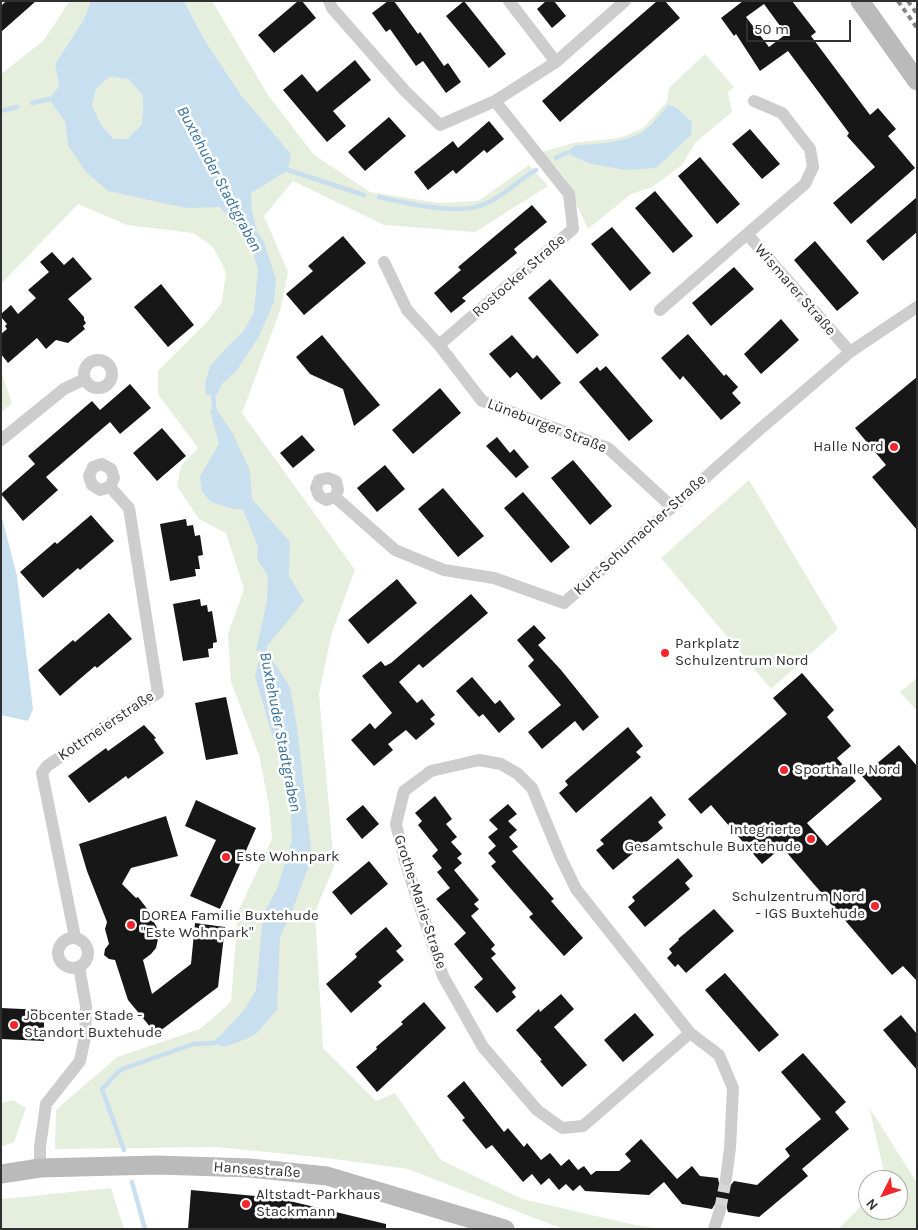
<!DOCTYPE html>
<html>
<head>
<meta charset="utf-8">
<style>
	body { margin:0 }
	#map { position:relative; width:918px; height:1230px; overflow:hidden; background:#fff; font-family:Karla,sans-serif }
	canvas { display:block }
	.frame { position:absolute; inset:0; border:2px solid #303030; pointer-events:none }
	.north { position:absolute; left:858px; top:1170px; width:50px; height:50px; box-sizing:border-box; background:#fff; border:1px solid #acacac; border-radius:50%; rotate:229deg; font-size:14px; font-weight:700; line-height:20px; text-align:center; color:#303030 }
	.north::after { content:''; display:block; margin:auto; width:18px; height:22px; background:#f4262d; clip-path:polygon(50% 0,100% 100%,50% 72%,0 100%) }
	.scale { position:absolute; left:746px; top:20px; width:105px; height:22px; box-sizing:border-box; border:2px solid #303030; border-top:0; padding-left:6px; font-size:15px; line-height:18px; white-space:nowrap; color:#303030; -webkit-text-stroke:4px #fff; paint-order:stroke }
</style>
</head>
<body>
<div id="map">
<canvas width="918" height="1230"></canvas>
<div class="frame"></div>
<div class="north">N</div>
<div class="scale">50 m</div>
</div>
<script>
const ctx = document.querySelector('canvas').getContext('2d');
ctx.lineJoin = 'round';
function paint(path, color) { ctx.fillStyle = color; ctx.fill(path, 'evenodd'); }
function trace(path, color, width, dash) { ctx.strokeStyle = color; ctx.lineWidth = width; ctx.lineCap = dash ? 'butt' : 'round'; ctx.setLineDash(dash || []); ctx.stroke(path); }
function label(font, color, halo, rows, align = 'center') {
  ctx.font = font + ' Karla,sans-serif'; ctx.lineWidth = 5; ctx.setLineDash([]); ctx.textBaseline = 'middle'; ctx.strokeStyle = halo; ctx.fillStyle = color; for (const [text, x, y, turn = 0] of rows) {
    ctx.save(); ctx.translate(x, y); ctx.rotate((+turn || 0) * Math.PI / 180); ctx.textAlign = isNaN(turn) ? turn : align; if (halo) ctx.strokeText(text, 0, 0); ctx.fillText(text, 0, 0); ctx.restore();
  }
}
paint(new Path2D(`
	M70,1H91L83,21L55,64L59,86L49,99L65,122L68,145L291,154L241,95L204,39L184,1H212L268,95L314,155L370,192L439,203L478,201L529,165L548,186L475,232L384,225L293,181L264,216L288,272L280,311L242,413L355,570L332,632L319,694L334,866L315,912L323,1048L376,1101L395,1093L441,1160L522,1199L635,1225L665,1229H563L408,1169L327,1158L216,1147L55,1149L56,1110L117,1057L200,1029L231,1002L238,912L272,839L269,806L259,755L231,682L228,634L244,589L226,533L199,519L177,486L181,466L198,448L158,394V371L207,322L222,302L226,272L213,247L193,233L127,225L78,204L1,284V74L43,41Z
	M705,54L734,87L728,92L732,112L696,142L682,165L652,187L631,194L588,229L564,177L542,152L573,143L619,138L642,129L667,102L669,88Z
	M109,77L128,79L143,96L142,124L127,139H114L102,126L92,106L96,89Z
	M1,371L12,403L1,412Z
	M749,480L838,629L771,689L661,558Z
	M917,678V711L900,692Z
	M13,1100L26,1108L14,1142L1,1147V1103Z
	M869,1107L917,1183V1229H838L868,1199V1210H898V1180H886Z
	M111,1188L124,1229H1V1199Z`), '#e6eedd');
paint(new Path2D(`
	M91,1H184L204,39L241,95L291,154L288,170L251,193L252,211L257,232L264,242L276,280L274,302L258,338L237,370L222,384L217,395H206L205,384L210,366L229,345L243,332L254,312L258,269L250,244L220,207L186,208L108,191L86,172L68,145L65,122L49,99L59,86L55,64L83,21ZM109,77L128,79L143,96L142,124L127,139H114L102,126L92,106L96,89Z
	M668,105L675,107L692,122L691,135L656,168L626,170L591,164L566,153L575,145C592,145 630,142 644,131C653,124 661,114 668,105Z
	M213,409L218,411L233,434L250,471L252,499L290,542L289,576L304,601L267,646V650L256,651L267,601L268,576L257,559L258,546L243,510L230,508L211,502L202,491L200,476L219,444L210,410Z
	M1,514L17,576L33,709L28,721L1,715Z
	M271,658L290,687L297,727L312,857L291,914L280,937L277,1010L257,1033L246,1039L224,1047L213,1042L222,1034L244,1010L256,990L263,915L277,889L292,840L291,808L280,757L270,728L255,676L259,661Z`), '#c8dfef');
trace(new Path2D(`
	M32,103L49,99
	M1,111L17,107
	M556,158L566,153
	M288,170L364,195
	M379,197C406,203 459,216 485,204C504,196 518,180 536,170
	M215,392L213,396L215,414
	M263,644L265,664
	M124,1150L102,1089L120,1070L193,1044L216,1043L220,1040
	M132,1182L145,1229`), '#c8dfef', 4.5);
paint(new Path2D(`
	M6,1H36L1,32V6Z
	M298,1H302L316,18L274,53L258,35Z
	M388,1H394L418,34L420,32L444,66L448,63L461,82L446,93L423,61L416,66L390,29L386,32L372,13Z
	M464,1L506,54L489,68L446,16Z
	M546,1H554L566,16L552,28L537,9Z
	M657,1H665L680,18L560,122L542,101Z
	M743,1H792L816,32L811,36L870,115L878,108L896,129L888,136L915,168L851,224L833,203L875,167L847,136L849,133L788,51L760,71L736,34L734,36L721,18ZM764,4L786,34L769,47L746,17Z
	M355,60L371,80L333,111L346,126L327,142L283,90L302,74L317,92Z
	M389,117L406,136L365,171L348,152Z
	M489,121L504,139L487,153L484,150L456,174L453,170L428,190L414,172L453,141L458,148Z
	M750,129L780,164L762,179L732,144Z
	M700,157L740,204L717,224L678,176Z
	M655,191L693,236L673,253L635,208Z
	M917,197V232L883,261L866,241Z
	M532,205L547,222L514,249L517,253L462,298L466,301L451,313L434,293L461,270L458,267Z
	M612,227L651,273L630,291L591,244Z
	M343,236L366,263L304,315L286,294L313,271L308,266Z
	M815,241L859,293L837,311L794,260Z
	M52,252L64,265L73,257L92,279L68,299L84,317V320L86,323L83,326L85,329L68,343L56,340L46,349L37,338L8,363L1,354V334L7,329L5,326L7,324L1,317V314L11,305L18,314L36,298L28,290L49,272L40,262Z
	M734,267L754,289L711,326L692,303Z
	M550,279L599,335L577,354L528,298Z
	M161,284L194,325L168,347L134,307Z
	M781,319L799,340L761,374L744,354Z
	M688,334L724,376L726,374L738,387L732,393L741,403L721,420L683,376L680,380L661,358Z
	M322,335L380,405L354,426L343,389L310,374L296,357Z
	M512,335L533,359L537,355L561,383L541,400L517,372L510,378L489,354Z
	M606,366L653,421L629,441L579,382L597,367L600,371Z
	M917,377V530L872,477L886,465L855,428Z
	M130,384L151,408L120,434L110,422L46,477L58,490L23,521L1,494L35,464L28,456L92,401L100,410Z
	M440,388L461,413L413,454L392,430Z
	M162,428L186,456L157,481L133,453Z
	M302,435L315,450L293,468L280,453Z
	M497,437L510,453L514,449L529,467L516,478L486,446Z
	M573,460L612,506L590,525L551,478Z
	M385,465L405,489L377,512L357,488Z
	M443,488L484,536L458,557L418,509Z
	M523,492L570,547L551,563L504,508Z
	M91,515L114,541L80,570L78,568L43,598L20,572L55,542L57,544Z
	M186,519L187,526L193,525L195,536L200,535L203,555L198,556L200,569H195L196,576L170,581L160,524Z
	M397,579L417,603L368,644L348,620Z
	M471,594L488,613L423,668L419,664L399,682L417,703L422,699L435,715L430,719L435,724L416,740L406,730L388,744L393,750L374,766L351,740L370,723L375,729L392,713L362,676L381,661L385,666L391,663Z
	M200,599L201,606L207,605L208,612L212,611L217,642L213,643V648L208,649L209,657L183,661L173,604Z
	M109,613L132,639L97,668L95,666L60,696L38,670L73,640L75,642Z
	M534,625L546,638L538,645L561,670L599,717L583,731L575,721L542,749L528,732L561,705L528,666L534,660L517,640Z
	M802,673L834,710L827,717L851,746L837,758L856,781L807,823L827,846L882,799L862,776L899,745L917,766V981L903,966L892,975L782,847L762,864L711,805L701,814L688,799L787,714L773,698Z
	M472,677L495,704L500,700L515,719L499,733L483,714L479,717L456,691Z
	M226,697L238,754L206,760L195,703Z
	M144,725L156,738L154,739L164,753L128,779L126,776L89,803L68,776L106,748L108,751Z
	M628,727L643,746L636,752L641,757L576,813L559,793L568,785L565,781Z
	M435,796L452,819L446,824L457,837L451,842L462,854L457,858L462,863L454,870L479,900L474,904L479,909L471,916L495,945L491,949L496,954L491,958L516,988L512,992L516,997L497,1013L474,987L483,979L454,944L466,933L436,899L450,888L437,872L442,868L432,856L438,850L418,825L422,821L415,813Z
	M651,796L666,815L658,822L663,828L613,870L596,850L604,844L600,840Z
	M196,800L256,828L220,909L190,896L216,840L185,826Z
	M508,804L517,814L508,821L517,830L509,837L518,847L512,851L554,899L551,901L583,938L564,956L529,917L533,914L491,866L496,862L488,853L496,846L488,837L498,829L489,820Z
	M363,805L379,824L362,839L346,819Z
	M166,816L178,856L131,868L122,884L136,898L138,897L155,919L153,921L158,929V939L156,948L151,954L143,960L152,994L191,964L195,923L225,927L218,987L156,1034L128,1000L115,960L109,959L104,955L105,949L109,944L105,929L107,922L87,871L79,844Z
	M678,858L693,876L685,883L690,889L645,927L628,907L635,901L632,897Z
	M369,861L388,884L351,915L332,892Z
	M714,909L734,931L686,973L678,964L675,967L667,958L672,953L669,949L679,940L678,939Z
	M386,927L402,946L396,951L404,960L378,982L382,986L351,1013L326,984L357,957L355,954Z
	M725,973L779,1035L759,1052L705,990Z
	M561,994L574,1009L554,1027L587,1065L562,1087L540,1061L542,1060L516,1030L539,1009L540,1012Z
	M424,1002L446,1028L377,1092L356,1067L377,1049L376,1047L403,1024L401,1022Z
	M1,1008L44,1010V1041L1,1039Z
	M635,1013L654,1035L623,1062L604,1040Z
	M901,1015L917,1034V1070L883,1030Z
	M803,1053L846,1102L835,1112L849,1129L802,1169L808,1176L759,1217L728,1212L726,1205L722,1202L715,1204L712,1209L682,1204L664,1182L649,1195L585,1191L580,1185L573,1191L566,1184L559,1190L549,1178L541,1185L532,1174L523,1182L492,1145L486,1149L462,1120L465,1118L447,1096L464,1081L504,1132L508,1128L524,1147L527,1143L541,1160L550,1153L561,1166L569,1159L578,1170L584,1166L591,1175L596,1171H619L631,1161L625,1154L641,1139L677,1179L692,1166L700,1176L718,1178L719,1183L724,1187L730,1186L734,1181L757,1185L790,1156L785,1149L821,1119L781,1072Z
	M191,1190L277,1198L386,1224V1229H188Z`), '#171717');
trace(new Path2D(`
	M720,1210L726,1179`), '#d6d6d6', 12, [12, 6]);
trace(new Path2D(`
	M329,1L332,8L405,91L440,125L495,101L556,62L625,1
	M509,1L556,62
	M754,101L782,113L810,149L813,167L805,184L747,234L850,352
	M384,262L407,310L439,345L482,401L608,448L672,507
	M660,310L747,234
	M439,345L573,229L569,194L495,101
	M84 374a14 14 0 1 1 28 0a14 14 0 1 1-28 0Z
	M1,440L64,389L85,379
	M335,497L326,500L319,496L316,488L319,480L328,478L336,481L338,490L335,497L395,550L444,570L494,578L564,603L759,430L850,352L917,307
	M75,937L42,773L47,766L133,708L158,693L129,508L110,487L114,478L111,469L102,464L93,467L89,476L92,485L100,490L110,487
	M58 953a15 15 0 1 1 30 0a15 15 0 1 1-30 0Z
	M690,1033L583,1126L562,1128L537,1110L483,1047L443,976L404,858L396,824L404,791L431,771L479,760L501,764L518,774L532,788L561,858L576,889L690,1033L719,1055L733,1088L730,1148L726,1179
	M40,1168V1147L46,1104L80,1061L85,1037L86,1006L79,967
	M714,1229L720,1210`), '#cdcdcd', 12);
trace(new Path2D(`
	M860,1L917,81
	M1,1174L40,1168L157,1165L250,1168L327,1176L505,1229`), '#bababa', 19);
trace(new Path2D(`
	M898,1L917,28
	M908,1L917,14`), '#858585', 4, [5, 4]);
for (const [x, y, r, color] of [
	[894,447,5,"#f4262d"],
	[665,653,5,"#f4262d"],
	[784,770,5,"#f4262d"],
	[811,839,5,"#f4262d"],
	[226,857,5,"#f4262d"],
	[875,906,5,"#f4262d"],
	[131,925,5,"#f4262d"],
	[14,1025,5,"#f4262d"],
	[246,1204,5,"#f4262d"]
]) { const dot = new Path2D(); dot.arc(x, y, r, 0, 2 * Math.PI); ctx.fillStyle = color; ctx.fill(dot); trace(dot, '#fff', 2); }
label('15px', '#303030', '#fff', [
	["Rostocker Straße",519,276,-41],
	["Wismarer Straße",795,290,49],
	["Lüneburger Straße",547,426,21],
	["Kurt-Schumacher-Straße",640,535,-42],
	["Kottmeierstraße",106,726,-34],
	["Grothe-Marie-Straße",420,902,72],
	["Hansestraße",257,1170,4]
]);
label('15px', '#303030', '#fff', [
	["Halle Nord",884,447,"right"],
	["Parkplatz",675,644],
	["Schulzentrum Nord",675,661],
	["Sporthalle Nord",794,770],
	["Integrierte",801,830,"right"],
	["Gesamtschule Buxtehude",801,847,"right"],
	["Este Wohnpark",236,857],
	["Schulzentrum Nord",865,897,"right"],
	["- IGS Buxtehude",865,914,"right"],
	["DOREA Familie Buxtehude",141,916],
	["\"Este Wohnpark\"",141,933],
	["Jobcenter Stade -",24,1016],
	["Standort Buxtehude",24,1033],
	["Altstadt-Parkhaus",256,1195],
	["Stackmann",256,1212]
], 'left');
label('italic 16px', '#36709a', '#fff', [
	["Buxtehuder Stadtgraben",219,179,62],
	["Buxtehuder Stadtgraben",280,732,79]
]);
</script>
</body>
</html>
